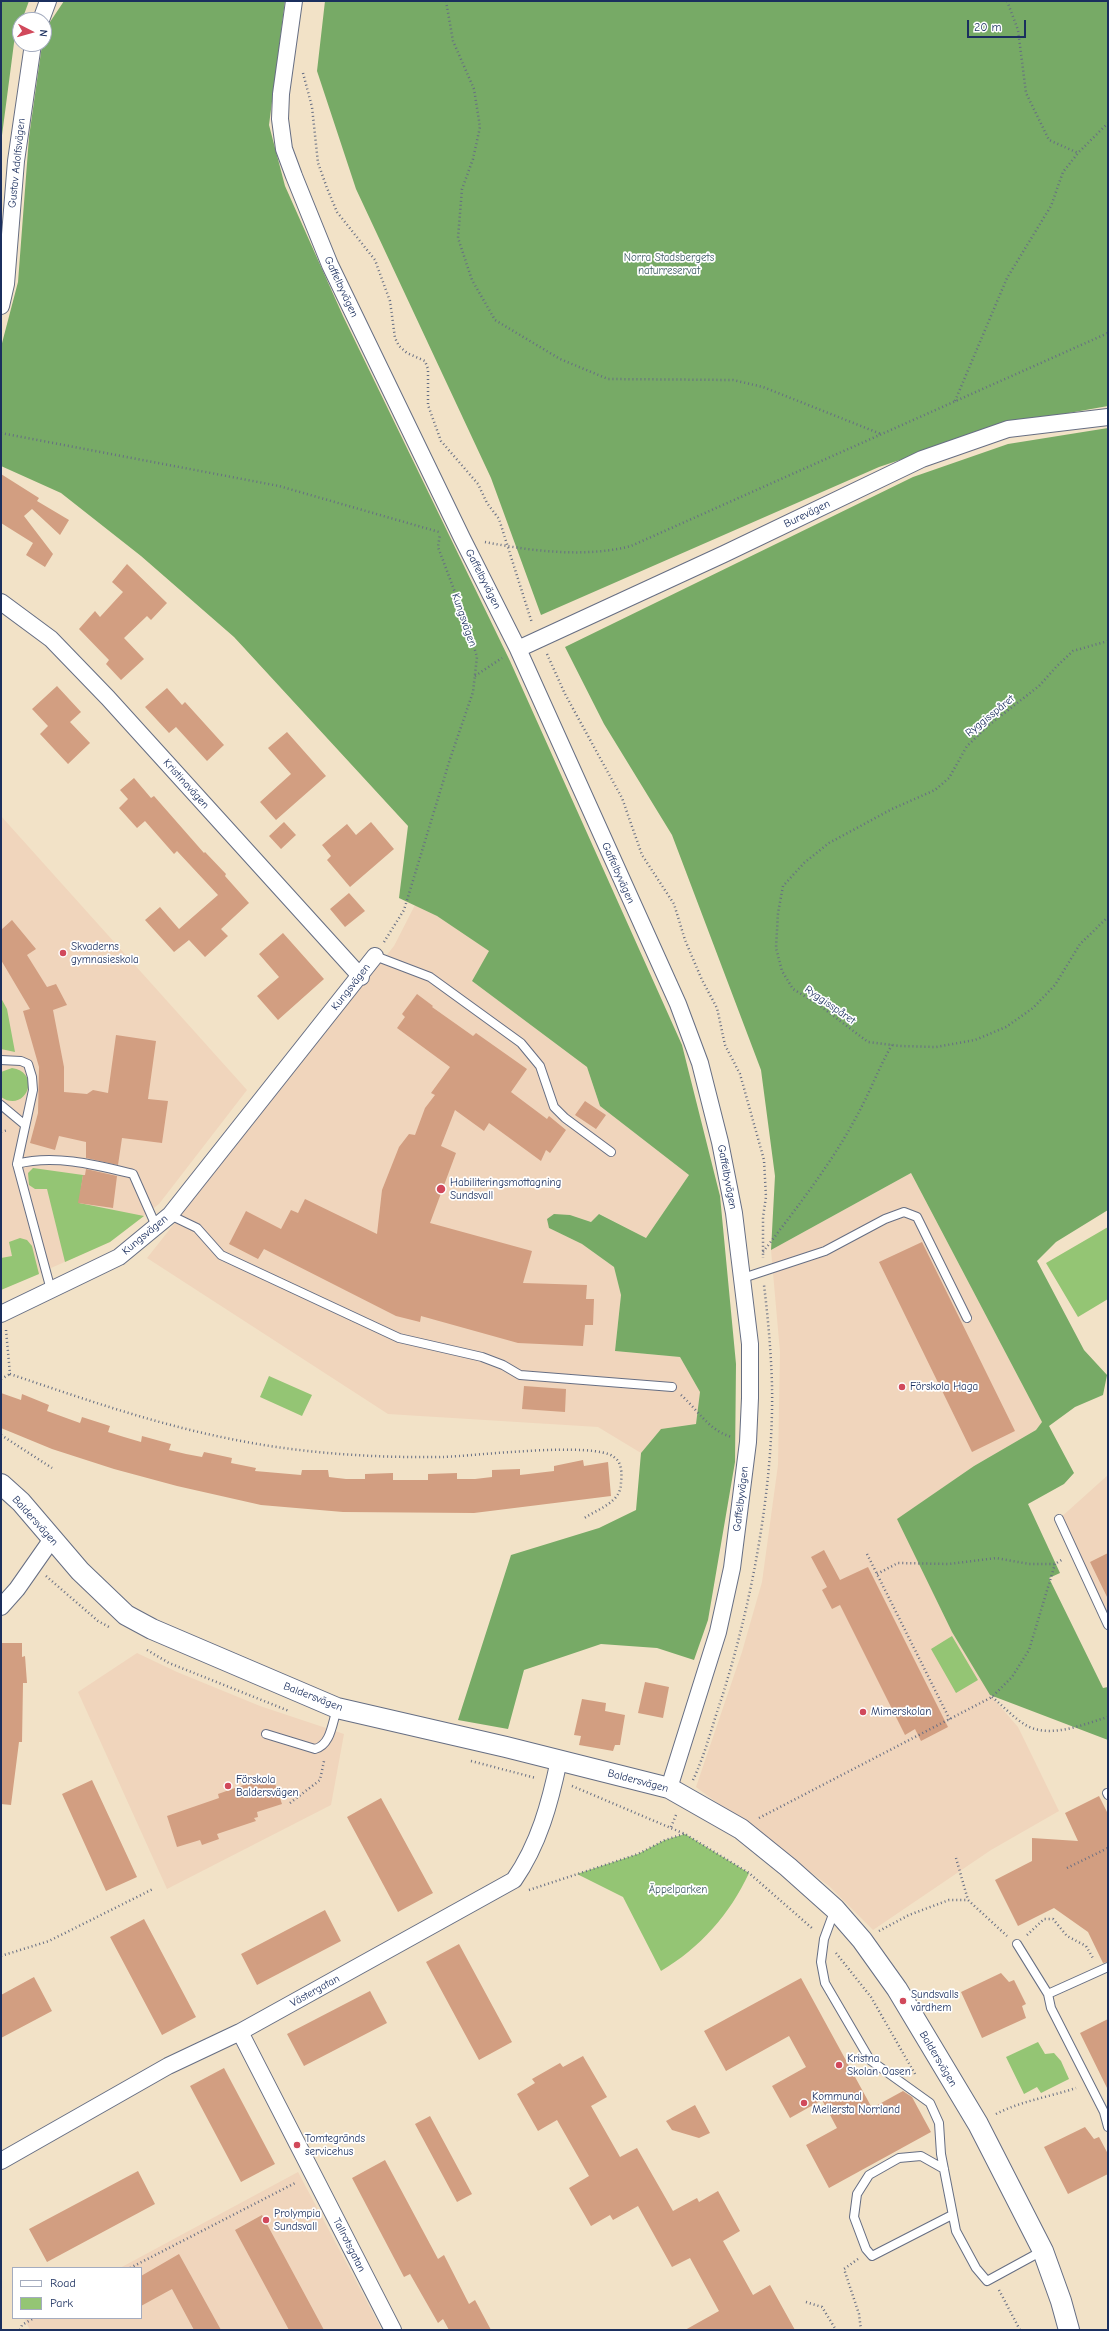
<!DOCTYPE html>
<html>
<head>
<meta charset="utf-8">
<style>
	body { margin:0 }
	#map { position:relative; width:1109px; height:2331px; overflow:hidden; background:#f2e2c7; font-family:"Comic Neue",sans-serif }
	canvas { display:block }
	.frame { position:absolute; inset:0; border:2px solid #1b2f5e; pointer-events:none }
	.legend { position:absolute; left:12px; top:2267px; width:130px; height:52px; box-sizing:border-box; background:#fff; border:1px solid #a4acbf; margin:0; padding:5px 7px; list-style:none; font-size:12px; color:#1b2f5e }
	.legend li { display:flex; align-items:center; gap:8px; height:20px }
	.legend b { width:20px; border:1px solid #a4acbf }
	.north { position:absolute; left:12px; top:12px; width:40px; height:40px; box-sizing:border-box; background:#fff; border:1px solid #a4acbf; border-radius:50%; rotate:96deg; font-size:11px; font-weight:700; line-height:16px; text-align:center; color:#1b2f5e }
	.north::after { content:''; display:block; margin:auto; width:14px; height:18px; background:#d1495b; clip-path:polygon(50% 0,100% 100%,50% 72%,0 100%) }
	.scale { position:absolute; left:967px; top:20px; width:59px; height:18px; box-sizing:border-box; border:2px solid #1b2f5e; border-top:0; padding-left:5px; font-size:12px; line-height:14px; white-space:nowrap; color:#1b2f5e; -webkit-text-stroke:3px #fff; paint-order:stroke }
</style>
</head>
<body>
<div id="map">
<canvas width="1109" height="2331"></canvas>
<div class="frame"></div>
<ul class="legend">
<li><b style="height:5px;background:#fff"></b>Road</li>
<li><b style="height:11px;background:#94c574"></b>Park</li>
</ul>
<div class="north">N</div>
<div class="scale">20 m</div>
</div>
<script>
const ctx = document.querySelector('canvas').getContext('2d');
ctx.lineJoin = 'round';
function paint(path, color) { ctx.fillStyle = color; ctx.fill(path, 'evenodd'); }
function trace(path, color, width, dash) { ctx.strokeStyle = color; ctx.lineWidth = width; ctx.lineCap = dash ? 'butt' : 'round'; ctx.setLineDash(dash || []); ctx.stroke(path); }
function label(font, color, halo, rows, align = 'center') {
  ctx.font = font + ' "Comic Neue",sans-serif'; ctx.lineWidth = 3.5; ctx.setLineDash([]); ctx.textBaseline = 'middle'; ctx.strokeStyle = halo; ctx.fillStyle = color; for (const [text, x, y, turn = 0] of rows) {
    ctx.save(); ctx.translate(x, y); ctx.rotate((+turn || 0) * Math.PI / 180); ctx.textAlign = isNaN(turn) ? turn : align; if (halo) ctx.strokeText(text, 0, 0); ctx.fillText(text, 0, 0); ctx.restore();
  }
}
paint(new Path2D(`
	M1,816L247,1090L159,1204L110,1242L1,1290Z
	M415,905L437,916L490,951L472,981L587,1067L600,1106L689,1175L646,1238L600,1214L591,1222L569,1215L549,1228L582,1244L614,1267L621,1295L615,1351L680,1357L700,1392L696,1424L661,1429L641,1453L598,1427L388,1414L147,1258L394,946Z
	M911,1173L1042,1422L1036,1430L974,1466L898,1519L952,1632L992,1697L1018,1727L1059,1811L991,1850L873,1930L829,1886L696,1787L742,1652L762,1582L778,1465L780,1352L771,1250Z
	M1108,1475V1623L1059,1519Z
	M137,1653L177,1672L260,1706L344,1734L331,1805L167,1889L78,1692Z
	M298,2172L382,2330H30L25,2320L27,2318H141V2268H120Z`), '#f0d5bc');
paint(new Path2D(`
	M1,998L7,1009L15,1052L1,1049Z
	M12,1068C43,1073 25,1114 1,1097V1072Z
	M33,1168L83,1175L79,1203L144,1216L110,1242L65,1262L47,1189H35L29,1185L28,1173Z
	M1108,1227V1299L1078,1317L1046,1263Z
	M20,1238L27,1240L32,1246L39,1274L1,1290V1258L12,1256L9,1242Z
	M269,1376L312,1395L302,1416L260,1397Z
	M952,1636L978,1680L956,1693L931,1649Z
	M685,1834L749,1873C730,1914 700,1948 661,1971L623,1897L577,1874L638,1854L665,1840Z
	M1038,2042L1045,2054L1054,2053L1061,2061L1069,2079L1041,2093L1037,2087L1024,2094L1006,2057Z`), '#94c574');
paint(new Path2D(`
	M1,1H29L22,20H20L14,43L1,143Z
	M64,1H285L269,125L285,186L343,316L510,661L682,1045L720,1196L736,1364L735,1462L708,1620L694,1660L657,1648L601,1644L524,1670L508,1729L458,1720L511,1555L599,1528L636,1510L641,1453L661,1429L696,1424L700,1392L680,1357L615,1351L621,1295L614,1267L582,1244L549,1228L547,1219L554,1214L570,1215L591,1222L599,1214L646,1238L689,1175L600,1106L587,1067L472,981L489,951L437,916L399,898L408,826L234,637L141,556L61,493L1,466V347L18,282L29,137L44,31Z
	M325,1H1108V406L1007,424L879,467L541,615L491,478L356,189L317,71Z
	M1108,428V1210L1056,1242L1037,1261L1084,1350L1107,1375L1103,1395L1075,1407L1049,1426L1074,1473L1064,1484L1028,1504L1060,1573L1049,1578L1103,1688L1108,1687V1740L990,1695L952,1632L897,1519L974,1466L1036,1430L1042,1422L911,1173L771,1250L775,1176L761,1070L672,835L604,724L565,647L913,477L1008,444Z`), '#7a6');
paint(new Path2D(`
	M1,474L39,498L37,501L69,520L60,535L32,509L24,516L53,554L45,567L26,555L33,543L1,523Z
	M127,564L167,603L151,620L147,616L124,638L144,659L121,680L106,664L109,660L79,629L95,611L100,617L123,592L112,582Z
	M57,686L81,712L70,722L90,743L68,764L40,734L48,726L32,709Z
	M167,688L182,705L185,702L224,745L207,761L176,727L169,733L145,707Z
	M287,732L326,776L276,820L260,802L291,774L268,748Z
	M134,778L151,798L154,796L204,853L205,852L226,874L225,876L249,903L221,929L228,936L205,957L189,940L174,952L145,920L160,907L179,929L218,895L177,851L174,854L145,821L137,828L119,808L128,799L120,790Z
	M284,822L296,835L281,849L269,836Z
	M371,822L394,849L350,887L327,860L331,856L322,845L347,824L356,835Z
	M349,893L365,911L345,927L330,909Z
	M12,920L36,949L27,955L47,987L56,984L67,1005L53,1010L64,1067V1092L87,1094L93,1090L108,1093L116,1035L156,1041L148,1099L168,1101L162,1143L122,1138L118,1165L86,1158V1142L59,1136L55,1150L30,1143L38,1113L39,1067L23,1011L30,1009L1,960V930Z
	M283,933L324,979L278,1020L257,996L279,977L259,954Z
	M417,994L433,1006L432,1007L473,1036L476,1033L527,1069L511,1092L547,1119L549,1116L566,1130L550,1153L546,1150L541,1161L489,1123L484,1131L455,1110L441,1146L456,1153L430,1223L532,1251L523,1283L587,1285L586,1299H594L593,1325H585L583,1346L518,1343L421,1316L420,1322L396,1316L264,1249L258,1259L229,1244L246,1211L281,1229L291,1210L298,1213L305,1199L377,1234L382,1190L399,1147L409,1134L415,1135L425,1108L435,1095L431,1093L450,1067L397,1028L405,1017L402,1014Z
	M585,1101L606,1115L596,1129L575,1115Z
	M86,1169L117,1176L113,1208L78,1203L83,1175H85Z
	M922,1242L1015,1431L972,1452L879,1262Z
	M524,1386L566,1389L565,1412L522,1409Z
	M1,1393L21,1400L22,1394L49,1405L47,1411L80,1423L82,1417L110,1426L108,1432L124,1437L141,1442L142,1436L171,1444L169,1450L186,1454L202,1457L204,1452L232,1458L231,1463L256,1468L255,1471L301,1475L302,1470H328L329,1477L346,1479H365V1474L393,1473V1480H428V1474L457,1473V1479H475L492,1477V1470L520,1469V1475L554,1471V1466L583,1460L584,1466L608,1462L611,1496L474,1513L343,1512L261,1505L177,1486L114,1469L52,1449L1,1428Z
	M824,1550L840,1580L868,1567L948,1727L921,1741L915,1729L905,1735L840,1605L832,1609L822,1590L827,1587L811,1557Z
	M1108,1553V1599L1090,1562Z
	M1,1643H22V1657L25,1656L27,1683H23L22,1742H19L11,1805L1,1804Z
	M645,1682L669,1687L663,1718L638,1713Z
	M582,1699L606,1703L605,1711L625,1715L620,1745H615L613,1751L579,1745L581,1736L574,1735Z
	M272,1775L282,1804L257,1812L258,1817L254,1818L256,1821L217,1834L219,1839L202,1845L200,1840L177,1847L167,1816L219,1798L218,1794Z
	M92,1780L137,1877L106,1891L62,1794Z
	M1099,1796L1108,1814V1962L1103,1963L1088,1932L1054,1908L1018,1926L995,1880L1032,1861V1838L1078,1841L1065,1813Z
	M381,1798L433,1893L398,1912L347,1817Z
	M325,1910L341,1941L257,1985L241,1954Z
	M144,1919L196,2017L162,2035L110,1937Z
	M459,1944L512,2042L479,2060L426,1962Z
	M1001,1973L1009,1982L1014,1980L1026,2004L1022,2006L1026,2018L982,2038L961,1992Z
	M34,1977L52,2011L1,2038V1995Z
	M801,1978L872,2108L903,2091L912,2097L931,2132L829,2188L806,2145L837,2128L822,2100L790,2118L772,2086L806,2067L789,2036L726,2071L704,2031Z
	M370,1991L387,2023L304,2066L287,2034Z
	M1108,2019V2090L1080,2033Z
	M583,2056L607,2097L591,2106L620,2157L637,2148L673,2211L697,2198L699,2202L718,2191L740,2231L723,2241L753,2295L770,2285L795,2330H685L719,2311L690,2258L672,2267L638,2206L613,2220L610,2215L591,2226L569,2188L589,2176L557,2120L538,2131L517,2094L535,2083L532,2079L560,2063L563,2067Z
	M224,2068L275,2164L241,2182L190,2086Z
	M695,2105L710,2133L699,2138L672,2130L666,2121Z
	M430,2116L472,2194L457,2202L415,2124Z
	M1085,2127L1094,2139L1099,2137L1108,2154V2174L1068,2194L1044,2147Z
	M385,2160L438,2259L444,2255L469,2304L475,2300L491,2330H449L443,2319L438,2323L410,2274L404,2277L352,2178Z
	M138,2171L155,2204L47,2262L29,2229Z
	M262,2215L324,2330H289L235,2230Z
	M179,2254L221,2330H194L172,2289L141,2306V2276Z`), '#d29e81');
const service = new Path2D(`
	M375,956L430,977L521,1043L540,1066L554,1107L565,1118L611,1152
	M1,1060L21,1061L28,1064L32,1077L33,1090L17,1164C54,1154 96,1165 133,1174L156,1226
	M1,1105L25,1125
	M17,1164L51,1290
	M170,1215L197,1228L221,1255L399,1338L482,1357L503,1365L520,1375L672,1387
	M743,1278L825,1251L885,1219L904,1212L917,1217L967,1318
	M1059,1519L1108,1625
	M266,1734L315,1749C331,1745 332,1723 337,1709
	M1107,1793L1108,1795
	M835,1909L824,1939L821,1962L825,1983L870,2060L930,2103L939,2123L941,2154L956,2231L976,2268L987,2281L1042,2251
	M1017,1944L1048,1994L1051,2008L1104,2112L1108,2127
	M1048,1994L1108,1967
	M944,2169L921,2156L899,2158L869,2175L857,2194L854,2217L866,2249L872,2256L952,2215`);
const minor = new Path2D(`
	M294,1L281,94L280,119L284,149L294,176L330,265L462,538L518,649L678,1004L700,1063L720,1142L734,1213L750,1344V1398L748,1442L732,1568L718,1632L669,1788
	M41,20L48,1
	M1,306L6,284L16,161L33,44
	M1,602L51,639L108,698L361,977
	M518,649L724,554L922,459L1008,429L1108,417
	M1,1314L119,1257L170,1215L375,956
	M1,1607L17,1589L52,1539
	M240,2032L393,2330
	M1,2161L168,2066L240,2032L514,1880C539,1844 550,1803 559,1760`);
const tertiary = new Path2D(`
	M1,1484L21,1502L80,1571L126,1615L152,1629L337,1708L506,1747L669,1788L741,1829L788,1867L835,1909L862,1940L897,1989L978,2124L1043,2251L1061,2301L1069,2330`);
trace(service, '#666e83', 10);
trace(minor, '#666e83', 18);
trace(tertiary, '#666e83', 22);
trace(new Path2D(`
	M446,1L453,41L474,89L480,127L473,159L462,189L458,238L472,280L495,320L560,359L608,379L733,380L763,387L881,434
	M1007,1L1018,30L1026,93L1049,140L1078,153
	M303,73L312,107L318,163L327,188L337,212L375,260L390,301L395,338L399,346L407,353L425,361L428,369V405L441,441L478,484L487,503L499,519L532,623
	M955,401L1007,278L1051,206L1063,172L1078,153L1108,123
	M1,433L279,486L439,532
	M485,542C531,551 585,558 631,546L1108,333
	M1108,641L1073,651L1057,666L1039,686L989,725L967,746L949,778L935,790L892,809L829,843L804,863L783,886L778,913L776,948L782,971L793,989L819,1005L868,1042L900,1046L936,1047L975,1040L1006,1027L1033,1008L1055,985L1080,944L1108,917
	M547,654L565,694L622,798L642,855L674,904L685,940L702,980L717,1008L725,1045L740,1074L764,1160L766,1197L763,1217V1258
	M475,676L502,658
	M384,942L404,910L450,759L473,692L477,657L468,627L438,547L440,534
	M1,1132L8,1130
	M763,1252C798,1206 836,1158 862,1106C873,1085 880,1065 892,1045
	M6,1330L10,1374C81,1398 152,1423 226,1438C297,1453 371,1458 443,1457C475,1456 594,1441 614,1457C622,1462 622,1474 621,1483C621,1503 597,1509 583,1519
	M1,1379L10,1374
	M681,1395C698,1410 709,1431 732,1437
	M1,1435L52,1468
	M867,1554L950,1720
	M877,1574L898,1563L949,1564L996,1558L1029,1564H1055L1063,1559
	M46,1576L98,1621L109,1627
	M147,1650L169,1663L289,1711
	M992,1697C1002,1705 1011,1715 1021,1722C1046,1741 1081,1725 1108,1717
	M471,1761L536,1778
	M693,1780C705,1755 712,1726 721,1700C752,1604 774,1485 772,1385C771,1351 768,1318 764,1285
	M572,1786L685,1834L749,1873L813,1929
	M290,1803L320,1780L324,1761
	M759,1818L992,1697L1012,1677L1029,1650L1055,1564
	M671,1827L676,1815
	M956,1858L968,1900
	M1067,1868L1108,1848
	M529,1890L638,1854L665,1840L684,1834
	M879,1931L909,1915L949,1900H968L1007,1936
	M1027,1935L1044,1919H1053L1067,1936L1086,1946L1094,1960
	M836,1953L871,1997L915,2074
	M1,1956L49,1941L153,1889
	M996,2114C1021,2101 1049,2097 1076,2088
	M858,2259L844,2269L859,2314L861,2330
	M130,2268L297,2182
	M999,2290L1020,2330
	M806,2302L822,2307L836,2330
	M20,2330L22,2325L34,2318`), '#666e83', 2.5, [1, 3]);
trace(service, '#fff', 8);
trace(minor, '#fff', 16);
trace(tertiary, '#fff', 20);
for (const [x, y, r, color] of [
	[63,953,4,"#d1495b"],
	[441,1189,5,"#d1495b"],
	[902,1387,4,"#d1495b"],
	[863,1712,4,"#d1495b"],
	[228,1786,4,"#d1495b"],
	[903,2001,4,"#d1495b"],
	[839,2065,4,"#d1495b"],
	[804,2103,4,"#d1495b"],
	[297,2145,4,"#d1495b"],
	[266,2220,4,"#d1495b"]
]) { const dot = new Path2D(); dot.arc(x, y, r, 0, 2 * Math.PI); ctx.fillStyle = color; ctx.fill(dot); trace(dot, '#fff', 1.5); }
label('11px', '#1b2f5e', '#fff', [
	["Gustav Adolfsvägen",17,163,-84],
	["Gaffelbyvägen",341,287,65],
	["Burevägen",807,514,-26],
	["Gaffelbyvägen",483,579,63],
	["Kungsvägen",464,620,71],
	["Ryggisspåret",990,716,-39],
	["Kristinavägen",186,784,48],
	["Gaffelbyvägen",618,873,66],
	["Kungsvägen",351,987,-52],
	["Ryggisspåret",830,1005,35],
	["Gaffelbyvägen",727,1177,79],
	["Kungsvägen",145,1235,-40],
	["Gaffelbyvägen",741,1499,-83],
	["Baldersvägen",35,1521,48],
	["Baldersvägen",313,1697,21],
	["Baldersvägen",638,1781,15],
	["Västergatan",315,1991,-29],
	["Baldersvägen",938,2059,59],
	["Tallrotsgatan",349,2245,63]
]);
label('11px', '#3f5c65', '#fff', [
	["Norra Stadsbergets",669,258],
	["naturreservat",669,271],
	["Äppelparken",678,1890]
]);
label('11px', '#1b2f5e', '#fff', [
	["Skvaderns",71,947],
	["gymnasieskola",71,960],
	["Habiliteringsmottagning",450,1183],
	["Sundsvall",450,1196],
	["Förskola Haga",910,1387],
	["Mimerskolan",871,1712],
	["Förskola",236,1780],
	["Baldersvägen",236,1793],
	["Sundsvalls",911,1995],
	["vårdhem",911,2008],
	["Kristna",847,2059],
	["Skolan Oasen",847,2072],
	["Kommunal",812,2097],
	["Mellersta Norrland",812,2110],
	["Tomtegränds",305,2139],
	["servicehus",305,2152],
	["Prolympia",274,2214],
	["Sundsvall",274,2227]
], 'left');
</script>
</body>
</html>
